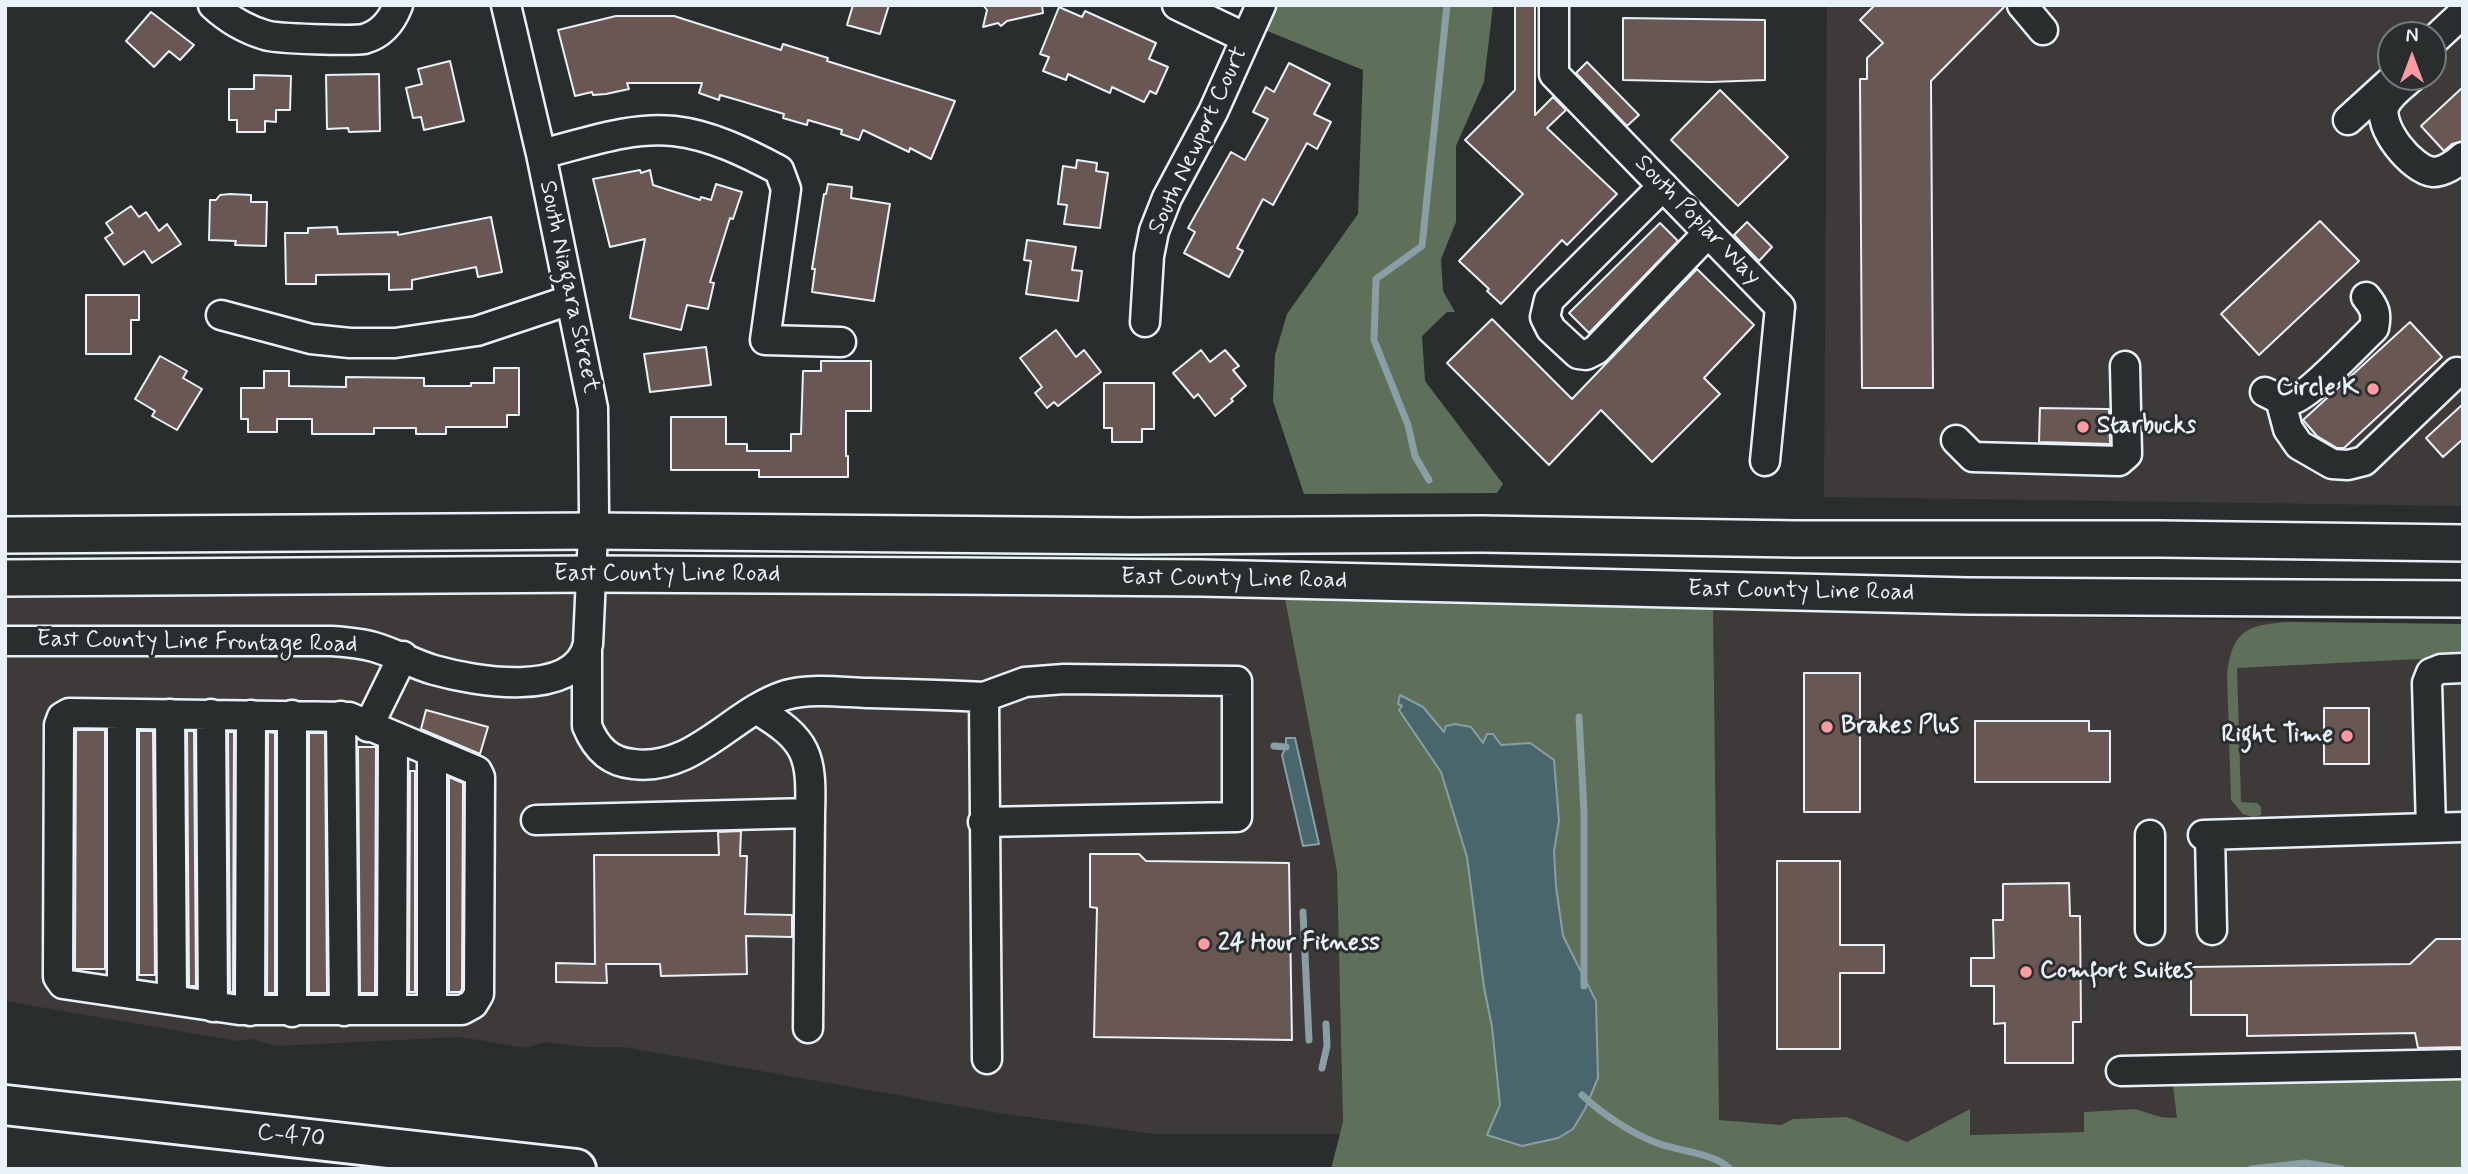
<!DOCTYPE html>
<html>
<head>
<meta charset="utf-8">
<style>
	body { margin:0 }
	#map { position:relative; width:2468px; height:1174px; overflow:hidden; background:#2a2d2e; font-family:Mynerve,sans-serif }
	canvas { display:block }
	.frame { position:absolute; inset:0; border:7px solid #e8f1f8; pointer-events:none }
	.north { position:absolute; left:2377px; top:21px; width:70px; height:70px; box-sizing:border-box; background:#2a2d2e; border:2px solid #767b7f; border-radius:50%; rotate:0deg; font-size:19px; font-weight:700; line-height:28px; text-align:center; color:#e8f1f8 }
	.north::after { content:''; display:block; margin:auto; width:24px; height:32px; background:#ff9aa2; clip-path:polygon(50% 0,100% 100%,50% 72%,0 100%) }
</style>
</head>
<body>
<div id="map">
<canvas width="2468" height="1174"></canvas>
<div class="frame"></div>
<div class="north">N</div>
</div>
<script>
const ctx = document.querySelector('canvas').getContext('2d');
ctx.lineJoin = 'round';
function paint(path, color) { ctx.fillStyle = color; ctx.fill(path, 'evenodd'); }
function trace(path, color, width, dash) { ctx.strokeStyle = color; ctx.lineWidth = width; ctx.lineCap = dash ? 'butt' : 'round'; ctx.setLineDash(dash || []); ctx.stroke(path); }
function label(font, color, halo, rows, align = 'center') {
  ctx.font = font + ' Mynerve,sans-serif'; ctx.lineWidth = 6; ctx.setLineDash([]); ctx.textBaseline = 'middle'; ctx.strokeStyle = halo; ctx.fillStyle = color; for (const [text, x, y, turn = 0] of rows) {
    ctx.save(); ctx.translate(x, y); ctx.rotate((+turn || 0) * Math.PI / 180); ctx.textAlign = isNaN(turn) ? turn : align; if (halo) ctx.strokeText(text, 0, 0); ctx.fillText(text, 0, 0); ctx.restore();
  }
}
paint(new Path2D(`
	M1827,5H2463V506L1824,497ZM2391,35H2433V77H2391Z
	M513,588L1284,594L1337,871L1343,1122L1341,1134H1155L999,1113L624,1047H586L545,1042L526,1048L460,1037L277,1046L251,1039L237,1041L5,1001V591Z
	M1713,600L2048,617L2463,624V1097L2188,1119L2161,1117L2135,1109L2084,1112V1132L1970,1135L1969,1109L1907,1142L1847,1117L1793,1119L1781,1125L1718,1120Z`), '#3d3a39');
paint(new Path2D(`
	M1276,5H1493L1484,82L1456,146V222L1441,259L1443,291L1455,312H1447L1422,336L1425,381L1503,484L1497,493L1304,494L1273,401L1275,355L1287,314L1358,214L1363,70L1265,30Z
	M1284,594L1713,600L1719,1120L1781,1125L1793,1119L1847,1117L1907,1142L1970,1109V1135L2084,1132V1112L2135,1109L2161,1117L2177,1118L2171,1070L2463,1074V1169H1331L1343,1122L1337,871Z
	M2289,622L2463,624V663L2449,664L2419,659L2237,668L2241,802L2257,803L2261,807V815L2253,817L2243,814L2231,800L2227,673C2233,629 2248,625 2289,622Z`), '#5f705a');
const water = new Path2D(`
	M1400,695L1423,707L1444,732L1446,726L1455,724L1471,727L1483,743L1487,734H1493L1501,745L1530,743L1554,760L1559,821L1554,851L1556,887L1563,936L1596,1001L1598,1078L1585,1109L1573,1129L1558,1138L1522,1146L1487,1135L1500,1105L1492,1027L1484,987L1467,857L1441,772L1399,710L1402,706L1398,704Z
	M1286,738H1295L1319,844L1303,846L1282,755L1286,747Z`);
paint(water, '#49666d');
trace(water, '#899ea5', 2);
trace(new Path2D(`
	M1429,480L1415,456L1408,425L1374,340L1376,279L1422,246L1447,5
	M1579,717L1584,812V986
	M1274,746L1286,747
	M1303,912L1309,1040
	M1322,1068L1327,1046L1326,1024
	M1582,1095C1602,1114 1631,1133 1657,1143C1678,1151 1715,1153 1730,1169
	M2251,1169L2305,1163L2342,1169`), '#899ea5', 7);
const building = new Path2D(`
	M853,5H889L880,34L847,25Z
	M983,5H1042L1043,13L1007,21L1001,26L998,23L983,27L987,10Z
	M1515,5H1535V115L1553,97L1566,110L1547,128L1617,194L1567,245L1562,240L1501,304L1487,291L1489,289L1459,261L1523,194L1465,140L1515,90Z
	M1875,5H2006L1931,81L1933,388H1862L1860,79H1867V58L1883,43L1860,20Z
	M1059,7L1082,17L1085,11L1156,43L1149,59L1168,67L1156,94L1150,91L1144,102L1112,87L1110,93L1068,74L1066,80L1043,71L1049,57L1040,54Z
	M151,12L194,45L180,60L169,51L154,67L126,41Z
	M616,16H674L781,50L783,44L828,58L827,61L955,101L931,159L910,148L909,152L863,130L859,140L841,134L842,130L808,120L807,125L783,118L784,114L741,101L720,95L719,100L699,93L702,83H627L629,89L606,94L593,95L592,92L575,96L558,30Z
	M1623,18L1765,20V80L1711,82L1623,80Z
	M450,61L464,121L424,130L421,117L413,118L406,88L422,84L418,69Z
	M1587,62L1639,115L1627,126L1576,73Z
	M1289,63L1330,84L1314,114L1331,122L1317,149L1307,143L1273,205L1263,199L1237,248L1243,251L1229,277L1184,253L1195,232L1188,228L1231,152L1245,160L1268,119L1253,112L1266,87L1274,92Z
	M379,74L380,131L349,132L348,128L327,129L326,75Z
	M254,75L291,76L290,110H276V122L265,121V132H237V120H229V89H254Z
	M2463,87V141L2452,144L2444,151L2421,126Z
	M1720,90L1788,157L1738,206L1671,140Z
	M1077,160L1097,163L1096,171L1108,173L1100,228L1064,224L1067,205L1058,204L1063,166L1076,168Z
	M640,170L641,173L650,170L653,185L700,200L701,197L711,200L716,184L742,192L733,219L730,218L710,282L714,283L708,309L687,305L681,330L630,318L645,239L610,247L593,179Z
	M828,184L852,187L851,198L890,204L874,301L812,292L815,269H812L824,194H826Z
	M230,194L251,195V202H267L266,246L235,245L236,241L209,240L210,200H216L220,195Z
	M131,206L139,217L146,212L159,231L167,224L181,244L152,263L144,251L124,265L105,238L113,233L106,223Z
	M491,217L502,272L478,277L476,267L412,280V289L389,290V274L316,275V284H286L285,233H308V228L337,227L338,234L398,232V235Z
	M2320,221L2359,261L2259,355L2221,314Z
	M1747,222L1772,247L1759,261L1734,235Z
	M1660,223L1678,241L1589,333L1569,313Z
	M1027,240L1076,247L1072,270L1082,271L1078,301L1026,294L1031,261L1024,260Z
	M1697,269L1754,325L1704,378L1720,394L1652,462L1601,410L1549,465L1447,363L1492,319L1572,399Z
	M86,295H139V320H131V354H86Z
	M2410,322L2442,357L2344,448H2337L2317,436L2303,420Z
	M1056,330L1076,357L1084,350L1101,372L1058,406L1054,402L1047,408L1035,393L1042,387L1020,358Z
	M706,347L711,385L650,392L644,354Z
	M1201,350L1210,362L1225,350L1239,366L1233,370L1246,386L1231,399L1233,401L1215,416L1198,394L1194,398L1173,373Z
	M160,356L187,371L183,378L202,389L177,430L152,416L155,411L135,399Z
	M821,361H871V411H846V456H848V477H759V470H671V417H726V444H747V451H791V434H801L803,371H821Z
	M494,368H519V415H507V427H446V434H416V428H374V434H312V419H277V432H248V419H241V388H264V371H289V386L346,387V377L424,378V386H471V383H494Z
	M1104,383H1154V429H1142V442H1112V428H1104Z
	M2463,404V439L2443,457L2426,438Z
	M2040,408L2109,409L2110,444L2039,442Z
	M1804,673H1860V812H1804Z
	M2324,708H2369V764H2324Z
	M426,710L488,727L480,754L421,729Z
	M1975,721H2089V731H2110V782H1975Z
	M76,730H105V969H75Z
	M139,731H153L155,975H139Z
	M187,731H194L196,986H189Z
	M228,732H234L233,992H230Z
	M268,732L275,733V993H267Z
	M309,733H325L327,993H309Z
	M358,747H376L375,993H360Z
	M410,771H415V992H409Z
	M449,777L463,783L462,989L460,992H449Z
	M741,831L740,856H747L745,914L792,915V937L746,936L747,974L661,976L660,964H606L607,983L556,982V963L595,964L594,855H719L718,832Z
	M1090,854H1139L1146,861L1289,863L1292,1040L1094,1037L1097,908L1090,907Z
	M1777,861H1840V945H1884V973H1840V1049H1777Z
	M2069,883L2070,916H2080L2081,1022H2073V1063H2005V1023L1994,1024V986H1971V958H1994L1993,920H2003V884Z
	M2436,939H2463V1047L2418,1048L2415,1033L2247,1036V1015H2191V967L2410,964Z`);
paint(building, '#695754');
trace(building, '#e8f1f8', 2);
const minor = new Path2D(`
	M213,5C228,19 245,29 265,35C276,39 353,41 364,39C382,34 392,21 398,5
	M1177,5L1246,38
	M1554,5V74L1780,307L1765,461
	M2022,5L2043,30
	M2433,41L2463,13
	M2412,77C2403,85 2390,94 2385,105C2376,126 2412,170 2433,172C2443,172 2456,164 2463,157
	M2348,120L2393,79
	M541,154C583,144 630,126 674,131C711,135 747,153 779,170L786,189L765,340L841,342
	M1663,186L1549,300L1545,317L1551,329L1578,354L1586,355L1596,350L1708,233
	M221,315L311,339L350,343H395L477,331L570,300
	M1145,322L1149,256L1154,231L1167,198L1213,112L1261,5
	M2265,392C2274,396 2281,401 2291,400C2307,398 2359,342 2374,328C2377,314 2375,308 2366,297
	M2280,399L2288,429L2299,445L2332,464L2348,465L2364,461L2457,372
	M1956,440L1973,457L2119,461L2127,454L2125,366
	M5,641H331C345,642 360,643 374,647C395,653 413,664 434,670C473,681 576,700 588,644L594,511L593,408L541,154L506,5
	M587,651V726C596,748 609,762 633,764C694,772 732,712 786,695C811,688 841,692 866,693C905,694 945,695 984,697L987,1059
	M69,713L349,717L477,771L480,777L479,994L473,1004L462,1010H239L63,984L58,977V969L59,725L62,717Z
	M122,714V992
	M170,714L172,1000
	M211,714L213,1007
	M292,715V1012
	M341,716L344,1011
	M368,727L403,656
	M536,820L810,813C812,755 808,740 756,709
	M983,822L1237,817V681L1064,679L1025,682L984,697
	M2431,828L2427,683L2431,673L2441,669L2463,668
	M2203,835L2463,827
	M2210,835L2212,930
	M2150,930V835
	M392,1010L393,736
	M432,1010V752
	M250,1011L251,715
	M808,1028L810,813
	M2121,1071L2463,1064`);
const major = new Path2D(`
	M5,535L593,531L1133,536L1482,534L1796,539H2160L2463,543
	M5,578L592,574L953,576L1201,578L1968,596L2463,599`);
const highway = new Path2D(`
	M5,1105L576,1169`);
trace(minor, '#e8f1f8', 33);
trace(major, '#e8f1f8', 40);
trace(highway, '#e8f1f8', 44);
trace(minor, '#2a2d2e', 28);
trace(major, '#2a2d2e', 35);
trace(highway, '#2a2d2e', 38);
for (const [x, y, r, color] of [
	[2373,389,7,"#ff9aa2"],
	[2083,427,7,"#ff9aa2"],
	[1827,727,7,"#ff9aa2"],
	[2347,736,7,"#ff9aa2"],
	[1204,944,7,"#ff9aa2"],
	[2026,972,7,"#ff9aa2"]
]) { const dot = new Path2D(); dot.arc(x, y, r, 0, 2 * Math.PI); ctx.fillStyle = color; ctx.fill(dot); trace(dot, '#2a2d2e', 2.5); }
label('24px', '#e8f1f8', '#2a2d2e', [
	["South Newport Court",1199,141,-65],
	["South Poplar Way",1697,221,46],
	["South Niagara Street",568,287,78],
	["East County Line Road",667,575],
	["East County Line Road",1234,580,1],
	["East County Line Road",1801,592,1],
	["East County Line Frontage Road",197,643,1],
	["C-470",291,1137,6]
]);
label('bold 24px', '#e8f1f8', '#2a2d2e', [
	["Circle K",2359,389,"right"],
	["Starbucks",2097,427],
	["Brakes Plus",1841,727],
	["Right Time",2333,736,"right"],
	["24 Hour Fitness",1218,944],
	["Comfort Suites",2040,972]
], 'left');
</script>
</body>
</html>
